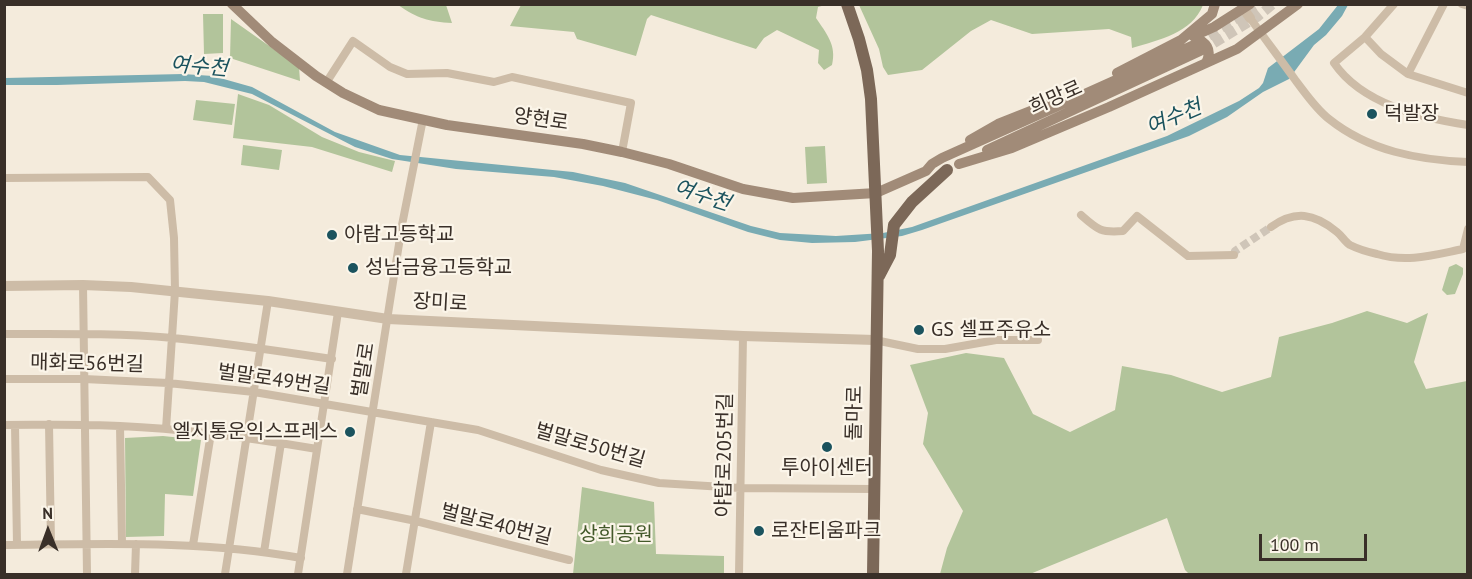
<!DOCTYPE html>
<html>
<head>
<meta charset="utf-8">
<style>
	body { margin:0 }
	#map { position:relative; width:1472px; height:579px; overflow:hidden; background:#f4ebdc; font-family:"PT Sans",sans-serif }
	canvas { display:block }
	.frame { position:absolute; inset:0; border:6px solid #392f28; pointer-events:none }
	.north { position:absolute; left:18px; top:501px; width:60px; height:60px; -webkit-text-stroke:4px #fbf5e9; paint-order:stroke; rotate:359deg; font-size:16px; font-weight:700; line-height:24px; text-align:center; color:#392f28 }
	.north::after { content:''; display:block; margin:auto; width:21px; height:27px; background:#392f28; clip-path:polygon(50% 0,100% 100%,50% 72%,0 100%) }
	.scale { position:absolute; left:1259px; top:534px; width:108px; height:27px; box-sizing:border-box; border:3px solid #392f28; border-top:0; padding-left:8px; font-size:18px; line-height:21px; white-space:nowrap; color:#392f28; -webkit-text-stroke:4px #fbf5e9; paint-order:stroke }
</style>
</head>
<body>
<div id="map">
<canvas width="1472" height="579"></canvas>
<div class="frame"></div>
<div class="north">N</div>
<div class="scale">100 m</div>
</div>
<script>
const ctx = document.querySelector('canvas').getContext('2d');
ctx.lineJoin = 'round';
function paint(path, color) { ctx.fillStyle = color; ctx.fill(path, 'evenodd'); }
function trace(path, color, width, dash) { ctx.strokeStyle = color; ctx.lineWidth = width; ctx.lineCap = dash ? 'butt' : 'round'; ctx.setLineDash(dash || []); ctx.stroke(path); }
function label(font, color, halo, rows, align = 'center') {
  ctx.font = font + ' "PT Sans","Noto Sans KR",sans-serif'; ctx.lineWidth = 4.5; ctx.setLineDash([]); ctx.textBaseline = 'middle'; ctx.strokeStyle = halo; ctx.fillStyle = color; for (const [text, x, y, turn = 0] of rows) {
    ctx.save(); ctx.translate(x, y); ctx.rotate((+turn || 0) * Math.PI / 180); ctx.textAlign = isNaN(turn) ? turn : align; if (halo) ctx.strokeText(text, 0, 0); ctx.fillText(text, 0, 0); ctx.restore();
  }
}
paint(new Path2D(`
	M398,5H446L452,23C429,22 417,18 398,5Z
	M521,5H825L818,7L816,18C826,33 837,45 832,65L824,70L818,63L819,50L777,30L764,38L756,49L651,15L647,19L636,56L577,39L574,32L510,26Z
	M859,5V4L1203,5C1192,33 1159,40 1132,48L1131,37L1109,29L1032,34L991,20L971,31L922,70L888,75L883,67L879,49Z
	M203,14H223V53L204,54Z
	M231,19L299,67L300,81L230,58Z
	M238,94L269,105L322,137L359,152L395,161L392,172L312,147L233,138Z
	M196,100L235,104L232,125L193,120Z
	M243,145L282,150L279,170L241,165Z
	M825,146L827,183L807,184L805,147Z
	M1456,264L1463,268V274L1455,294L1447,295L1442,290L1449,267Z
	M1367,311L1407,323L1428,313L1414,362L1426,389L1467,381V574H1189L1185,570L1167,518L1030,574H940L947,548L963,511L923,444L928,413L910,365L966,353L1004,358L1033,414L1070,432L1115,410L1122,366L1171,375L1222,392L1271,377L1279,337L1332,323Z
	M163,436L201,440L193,496L165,494L164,536L126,537L125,438Z
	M582,487L654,502L656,554L724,556V574H573Z`), '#b2c49b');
paint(new Path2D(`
	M1338,5H1348L1342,16L1326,35L1314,45L1289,79L1263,92L1227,117L1189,136L922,230L902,236L855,242L812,243L780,240L748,232L657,200L603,186L554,177L456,169L392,159L355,147L252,94L204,82L185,81L57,85H5V78L183,74L213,76L252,87L335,132L400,155L573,172L625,183L751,226L780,233L836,236L883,233L912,227L1167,136L1239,101L1259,88L1263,83L1268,68L1319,29Z`), '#79abb3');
trace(new Path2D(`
	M1234,255L1235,251L1271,227`), '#cfc5b8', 8, [8, 4]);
trace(new Path2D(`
	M1196,44L1259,4
	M1201,51L1257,17L1273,4`), '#cfc5b8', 10, [10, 5]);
trace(new Path2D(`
	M1394,4L1365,37L1334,63C1362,104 1421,118 1468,125
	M1462,4L1468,6
	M1250,18C1265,39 1281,60 1296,81C1306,94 1316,109 1329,119C1369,151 1418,160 1468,162
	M1365,37L1381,54L1408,74L1468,93
	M1408,74L1444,4
	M326,83L353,41L390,67L407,74L447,73L494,82L512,77L631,103L622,152
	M4,178L148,177L170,200L174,238L175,291L166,429
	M1081,215C1098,230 1101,233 1123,231L1137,216L1188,256L1234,255
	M1271,227C1295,210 1314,213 1337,232C1342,236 1345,242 1350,245C1358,249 1368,252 1377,254C1407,263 1433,255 1463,249L1468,229
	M83,285L87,574
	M4,334C61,334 117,333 173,338C226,343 279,351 332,359
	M875,340L918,349H945L996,340H1038
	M4,379H84L168,383L254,392L478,430L601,470L659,483L740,488L873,489
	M49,424L51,544
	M4,425C43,425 81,424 120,426C186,429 252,438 317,449
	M15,425L17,545
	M120,426L122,544
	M357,509L416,521L569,560
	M4,545C104,544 203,540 301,558
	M193,545L211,433
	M264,552L281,443
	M135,574L136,544
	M225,574L268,301
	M298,574L338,312
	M347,574L402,225L423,119
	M406,574L431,422
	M739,574L743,336`), '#cdbca7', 8);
trace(new Path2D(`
	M1243,8L1250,18
	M4,286L83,285L131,287L268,301L388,319L743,336L875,340`), '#cdbca7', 10);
trace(new Path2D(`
	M232,4L272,42L316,76L343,93L379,110L447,125L583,144L622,152L669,164L743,189L793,198L876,193L926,171L932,164L942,158L1196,44
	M1193,36C1206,42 1213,49 1206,63
	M1194,36L1214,27L1250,4
	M1117,73L1181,40L1212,14L1215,4
	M970,140L998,124L1051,103
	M987,150L1200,51
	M959,164L1012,148L1109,107L1237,49L1298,4`), '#a18b78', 10);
trace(new Path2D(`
	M847,4L859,39L867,70L871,99L878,251L873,574
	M879,276L890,255L894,225L912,202L947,170`), '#7c6858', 12);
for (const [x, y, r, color] of [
	[1372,114,6,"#1b535e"],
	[332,235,6,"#1b535e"],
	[353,268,6,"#1b535e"],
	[919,330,6,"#1b535e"],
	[350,432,6,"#1b535e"],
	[827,447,6,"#1b535e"],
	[759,531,6,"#1b535e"]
]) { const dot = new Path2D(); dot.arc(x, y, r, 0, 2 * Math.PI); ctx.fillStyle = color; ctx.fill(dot); trace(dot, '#fbf5e9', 2); }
label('20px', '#392f28', '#fbf5e9', [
	["희망로",1056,98,-24],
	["양현로",541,120,8],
	["장미로",440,303,3],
	["매화로56번길",87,364,1],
	["벌말로",364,370,-81],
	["벌말로49번길",274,380,8],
	["돌마로",855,413,-89],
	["벌말로50번길",590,446,16],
	["야탑로205번길",725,455,-89],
	["벌말로40번길",496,525,14]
]);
label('20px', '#392f28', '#fbf5e9', [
	["덕발장",1384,114],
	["아람고등학교",344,235],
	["성남금융고등학교",365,268],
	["GS 셀프주유소",931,330],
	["엘지통운익스프레스",338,432,"right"],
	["투아이센터",827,468,"center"],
	["로잔티움파크",771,531]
], 'left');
label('20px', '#43592a', '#fbf5e9', [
	["상희공원",616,535]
]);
label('italic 21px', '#1b535e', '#fbf5e9', [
	["여수천",199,67,5],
	["여수천",1174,118,-23],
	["여수천",702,196,18]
]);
</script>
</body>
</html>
